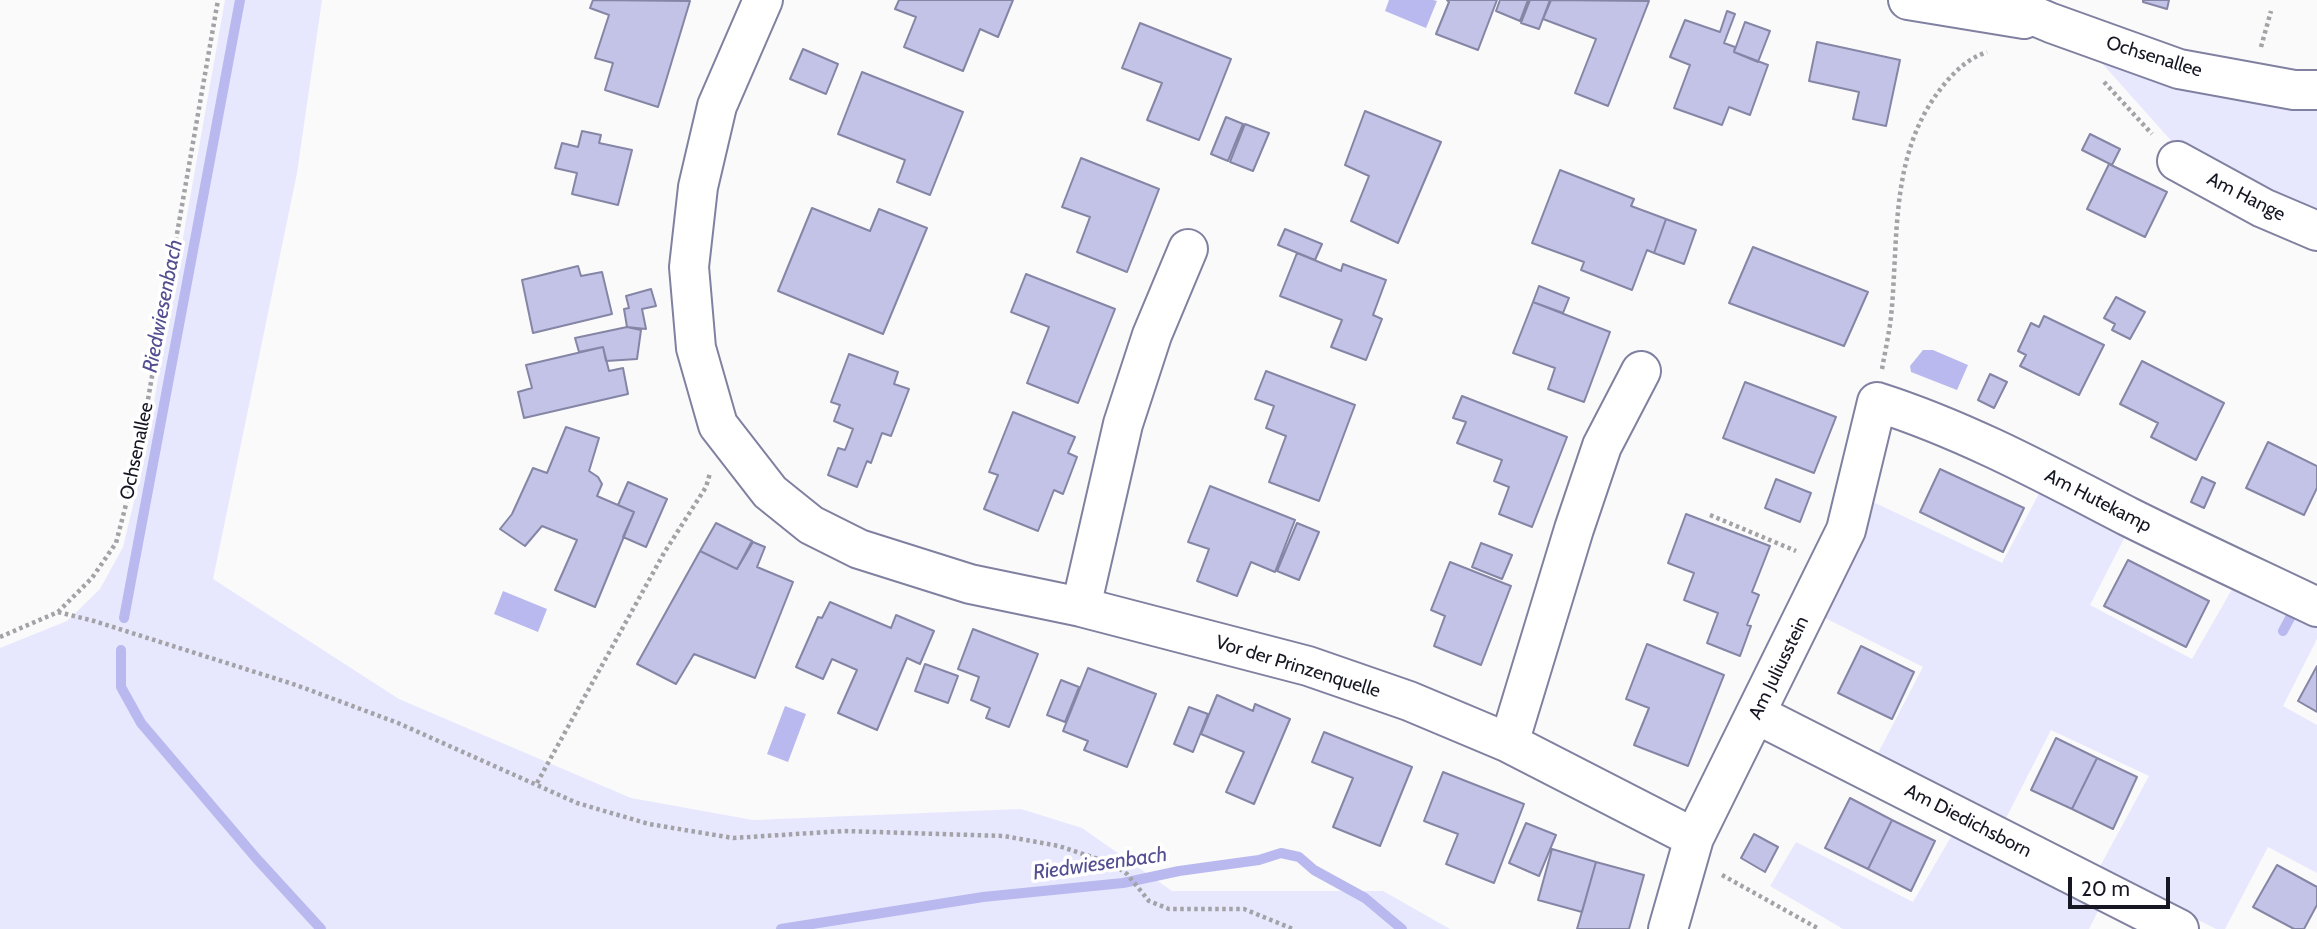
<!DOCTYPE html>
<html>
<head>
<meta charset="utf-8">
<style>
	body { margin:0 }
	#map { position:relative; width:2317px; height:929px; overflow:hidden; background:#fafafa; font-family:Cabin,sans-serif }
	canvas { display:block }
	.scale { position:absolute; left:2068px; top:877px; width:102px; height:32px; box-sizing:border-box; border:4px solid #171724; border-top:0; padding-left:9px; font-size:21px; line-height:24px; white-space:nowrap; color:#171724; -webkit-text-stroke:5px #fff; paint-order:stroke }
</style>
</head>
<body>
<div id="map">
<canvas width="2317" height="929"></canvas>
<div class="scale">20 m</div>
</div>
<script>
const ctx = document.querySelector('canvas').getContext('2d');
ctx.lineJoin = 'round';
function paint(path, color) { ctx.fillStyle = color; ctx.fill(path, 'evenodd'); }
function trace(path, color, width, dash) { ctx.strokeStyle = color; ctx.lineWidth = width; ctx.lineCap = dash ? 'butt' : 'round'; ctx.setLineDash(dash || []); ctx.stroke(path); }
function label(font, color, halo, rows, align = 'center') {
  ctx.font = font + ' Cabin,sans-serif'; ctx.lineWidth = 7; ctx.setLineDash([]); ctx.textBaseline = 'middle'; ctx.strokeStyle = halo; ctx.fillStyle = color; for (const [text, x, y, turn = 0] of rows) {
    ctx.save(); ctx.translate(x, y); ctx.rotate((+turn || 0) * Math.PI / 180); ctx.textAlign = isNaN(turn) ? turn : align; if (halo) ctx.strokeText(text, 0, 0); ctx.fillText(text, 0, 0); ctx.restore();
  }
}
paint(new Path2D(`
	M225,0H322L297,173L213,579L399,699L631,798L753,820L1021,809L1082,828L1172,891H1383L1450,929H0V648L67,621L100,589L123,547L143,464Z
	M2092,52L2317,98V223L2183,154Z
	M2043,486L2128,531L2090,605L2192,659L2235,584L2317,623V639L2283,706L2317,725V873L2268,847L2225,929H2216L2098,870L2149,776L2051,730L2004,822L1877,755L1923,667L1815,613L1869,500L2002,563Z
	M1952,835L2099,909L2089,929H1843L1770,886L1796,842L1913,902Z`), '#e7e8fe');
paint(new Path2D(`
	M1389,0H1433L1437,1L1426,28L1385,11Z
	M1923,350H1933L1968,365L1957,390L1911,372L1910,366Z
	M503,591L547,609L538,632L494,614Z
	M785,706L806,714L788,762L767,754Z`), '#b9b9ef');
trace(new Path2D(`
	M124,618L240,0
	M2283,631L2291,616
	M121,650V687L141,723L256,858L321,929
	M781,929L983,897L1123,883L1179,871L1259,860L1281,853L1299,857L1314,870L1365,898L1402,929`), '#b9b9ef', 10);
const building = new Path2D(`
	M593,0L690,1L658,107L605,90L613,63L595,58L609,15L590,8Z
	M899,0H1013L998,37L980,29L963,71L904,47L916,17L895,9Z
	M1447,0H1497L1478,50L1436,34L1449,2Z
	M1500,0H1528L1520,21L1496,11Z
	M1530,0H1550L1539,29L1521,23Z
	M1551,0L1649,1L1608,106L1575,93L1596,39L1543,19Z
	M2143,0H2169L2167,9L2143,2Z
	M1727,11L1735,14L1724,43L1735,47L1734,52L1768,65L1750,115L1729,107L1722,125L1674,108L1690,65L1670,57L1685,20L1720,32Z
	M1745,22L1770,31L1758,62L1734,52Z
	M1140,23L1231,59L1199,140L1147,120L1162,83L1122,68Z
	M1817,42L1900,60L1886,126L1853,119L1859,92L1809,81Z
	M803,49L838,64L826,94L790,79Z
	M862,72L963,112L930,195L897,182L905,160L838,134Z
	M1365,111L1441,142L1398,243L1351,221L1369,176L1345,165Z
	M1226,117L1243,124L1228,161L1211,154Z
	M1245,124L1269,133L1253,171L1230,162Z
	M582,131L601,135L599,143L632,150L618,205L572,194L577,173L555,168L562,143L578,147Z
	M2090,134L2120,149L2112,165L2082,150Z
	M1081,158L1159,189L1127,272L1077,252L1090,217L1062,207Z
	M2109,164L2167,192L2145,237L2087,209Z
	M1560,170L1634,199L1631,206L1666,219L1654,253L1647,250L1632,290L1581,270L1584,262L1532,243Z
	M812,208L870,231L879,209L927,228L883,334L778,291Z
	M1666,219L1696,230L1684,264L1654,253Z
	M1285,229L1322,244L1315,260L1278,245Z
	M1753,247L1868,292L1844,346L1729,303Z
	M1297,253L1341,271L1343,264L1386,280L1373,315L1382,319L1366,360L1331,347L1342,320L1280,296Z
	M578,266L581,276L602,272L612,314L533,333L522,280Z
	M1026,274L1115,309L1078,403L1027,383L1049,327L1011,312Z
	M1539,286L1569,298L1563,313L1533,302Z
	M651,289L656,306L642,309L646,329L627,327L624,309L629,308L626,296Z
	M2116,297L2145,312L2130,339L2112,330L2115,324L2104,318Z
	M1533,302L1610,332L1584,402L1548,389L1555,368L1513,353Z
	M2044,316L2104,345L2079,395L2020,366L2026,355L2018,351L2031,323L2039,327Z
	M627,327L641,330L637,359L606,361L603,347L579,352L575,338Z
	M603,347L609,371L623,368L628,394L524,418L518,392L532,388L526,365Z
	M849,354L898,372L894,384L909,389L891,436L882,433L871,463L867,461L857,487L828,475L838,448L845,450L853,429L834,421L840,405L831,402Z
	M2142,361L2224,403L2196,460L2151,437L2158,423L2120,404Z
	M1266,371L1355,405L1319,501L1269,482L1286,436L1266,428L1274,406L1255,399Z
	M1990,374L2007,382L1994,408L1978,400Z
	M1745,382L1836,417L1814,473L1723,438Z
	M1462,396L1567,437L1532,527L1499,514L1509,487L1494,481L1502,460L1457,443L1466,422L1453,418Z
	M1013,412L1075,437L1068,453L1077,457L1063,494L1054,490L1038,531L984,509L998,475L989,472Z
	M566,427L599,438L589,471L598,477L602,484L597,496L634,512L595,607L555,590L577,540L542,526L525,546L500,529L512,514L533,468L547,473Z
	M2268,442L2317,466V488L2304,515L2246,488Z
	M1940,469L2024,508L2003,552L1920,512Z
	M2202,477L2215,483L2204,508L2191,502Z
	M1776,479L1811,493L1800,522L1765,508Z
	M628,482L667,499L646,547L623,537L634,512L618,505Z
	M1210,486L1295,520L1275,572L1251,562L1237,596L1197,581L1209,549L1188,542Z
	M1686,514L1770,546L1752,592L1759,595L1747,625L1751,626L1740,656L1707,643L1718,613L1684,600L1694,573L1668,563Z
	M716,523L752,541L737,569L700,551Z
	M1297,523L1319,532L1299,580L1277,571Z
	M753,542L765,547L757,567L793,582L755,678L694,654L676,684L637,664L700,551L737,569Z
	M1481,543L1512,555L1502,579L1472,567Z
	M2128,560L2209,601L2186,647L2104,606Z
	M1450,562L1511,586L1481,665L1434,646L1445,616L1431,610Z
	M830,602L891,628L896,615L934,631L920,664L907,658L877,730L838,713L857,670L832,659L823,679L796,667L818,617L822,618Z
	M973,629L1038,654L1009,727L986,718L990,708L971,700L979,677L958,669Z
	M1647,644L1724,675L1688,766L1634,745L1649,708L1626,699Z
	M1861,646L1914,672L1892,719L1838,693Z
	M925,664L958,676L948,703L915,691Z
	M2317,666V712L2298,701Z
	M1088,668L1156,694L1127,767L1084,750L1088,741L1063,731Z
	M1061,680L1079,687L1065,722L1047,715Z
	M1217,695L1253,711L1255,704L1290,719L1254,804L1226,792L1244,752L1201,734Z
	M1189,707L1208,714L1193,752L1174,744Z
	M1324,732L1412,767L1380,846L1333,827L1353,778L1312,762Z
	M2056,738L2097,758L2072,809L2031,790Z
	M2097,758L2137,777L2113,829L2072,809Z
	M1443,772L1524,804L1494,883L1446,864L1458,834L1424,821Z
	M1850,798L1892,820L1868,869L1825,848Z
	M1892,820L1935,841L1911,891L1868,869Z
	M1526,823L1556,835L1539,876L1509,863Z
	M1754,834L1778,847L1765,872L1741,858Z
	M1552,849L1596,862L1582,912L1538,900Z
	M1596,862L1644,875L1629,929H1577Z
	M2277,865L2317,887V905L2304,929H2294L2253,907Z`);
paint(building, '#c2c3e6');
trace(building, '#8585a6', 2);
const street = new Path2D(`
	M763,0L717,106L698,187L689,267L696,348L718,425L770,492L811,525L859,549L970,584L1081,607L1308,666L1409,701L1509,743L1694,838
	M1908,0L2024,19
	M1996,0L2051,23L2179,69L2294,90H2317
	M2177,161L2263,208L2317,231
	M1081,607L1123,424L1152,335L1188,249
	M1756,714L2179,929
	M1509,743L1574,529L1602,446L1641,371
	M1668,929L1694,838L1846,530L1877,402C1965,430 2046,474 2129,517C2191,548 2254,577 2317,607`);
trace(street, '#8080a1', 42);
trace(new Path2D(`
	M2261,47L2271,11
	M2104,82L2152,134
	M1882,369C1885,352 1889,334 1891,317C1899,237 1889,154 1942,87C1955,71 1967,59 1987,52
	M1710,515L1796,551
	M58,612L94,621L296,685L398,723L577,803L649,824L733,838L844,831L1004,836L1059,846L1113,864L1127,874L1149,901L1169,909H1244L1293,929
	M0,637L58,612L92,578L116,543L137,462L218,0
	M537,783L664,553L706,487L710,473
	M1722,875L1819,929`), '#a2a2a7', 4.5, [3.5, 3.5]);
trace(street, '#fff', 38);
label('19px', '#171724', '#fff', [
	["Ochsenallee",2154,57,17],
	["Am Hange",2246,197,27],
	["Ochsenallee",137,451,-78],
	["Am Hutekamp",2098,501,27],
	["Vor der Prinzenquelle",1298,667,17],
	["Am Juliusstein",1779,668,-64],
	["Am Diedichsborn",1968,821,27]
]);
label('italic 21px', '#524e90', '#fff', [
	["Riedwiesenbach",163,306,-79],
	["Riedwiesenbach",1100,864,-8]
]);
</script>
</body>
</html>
